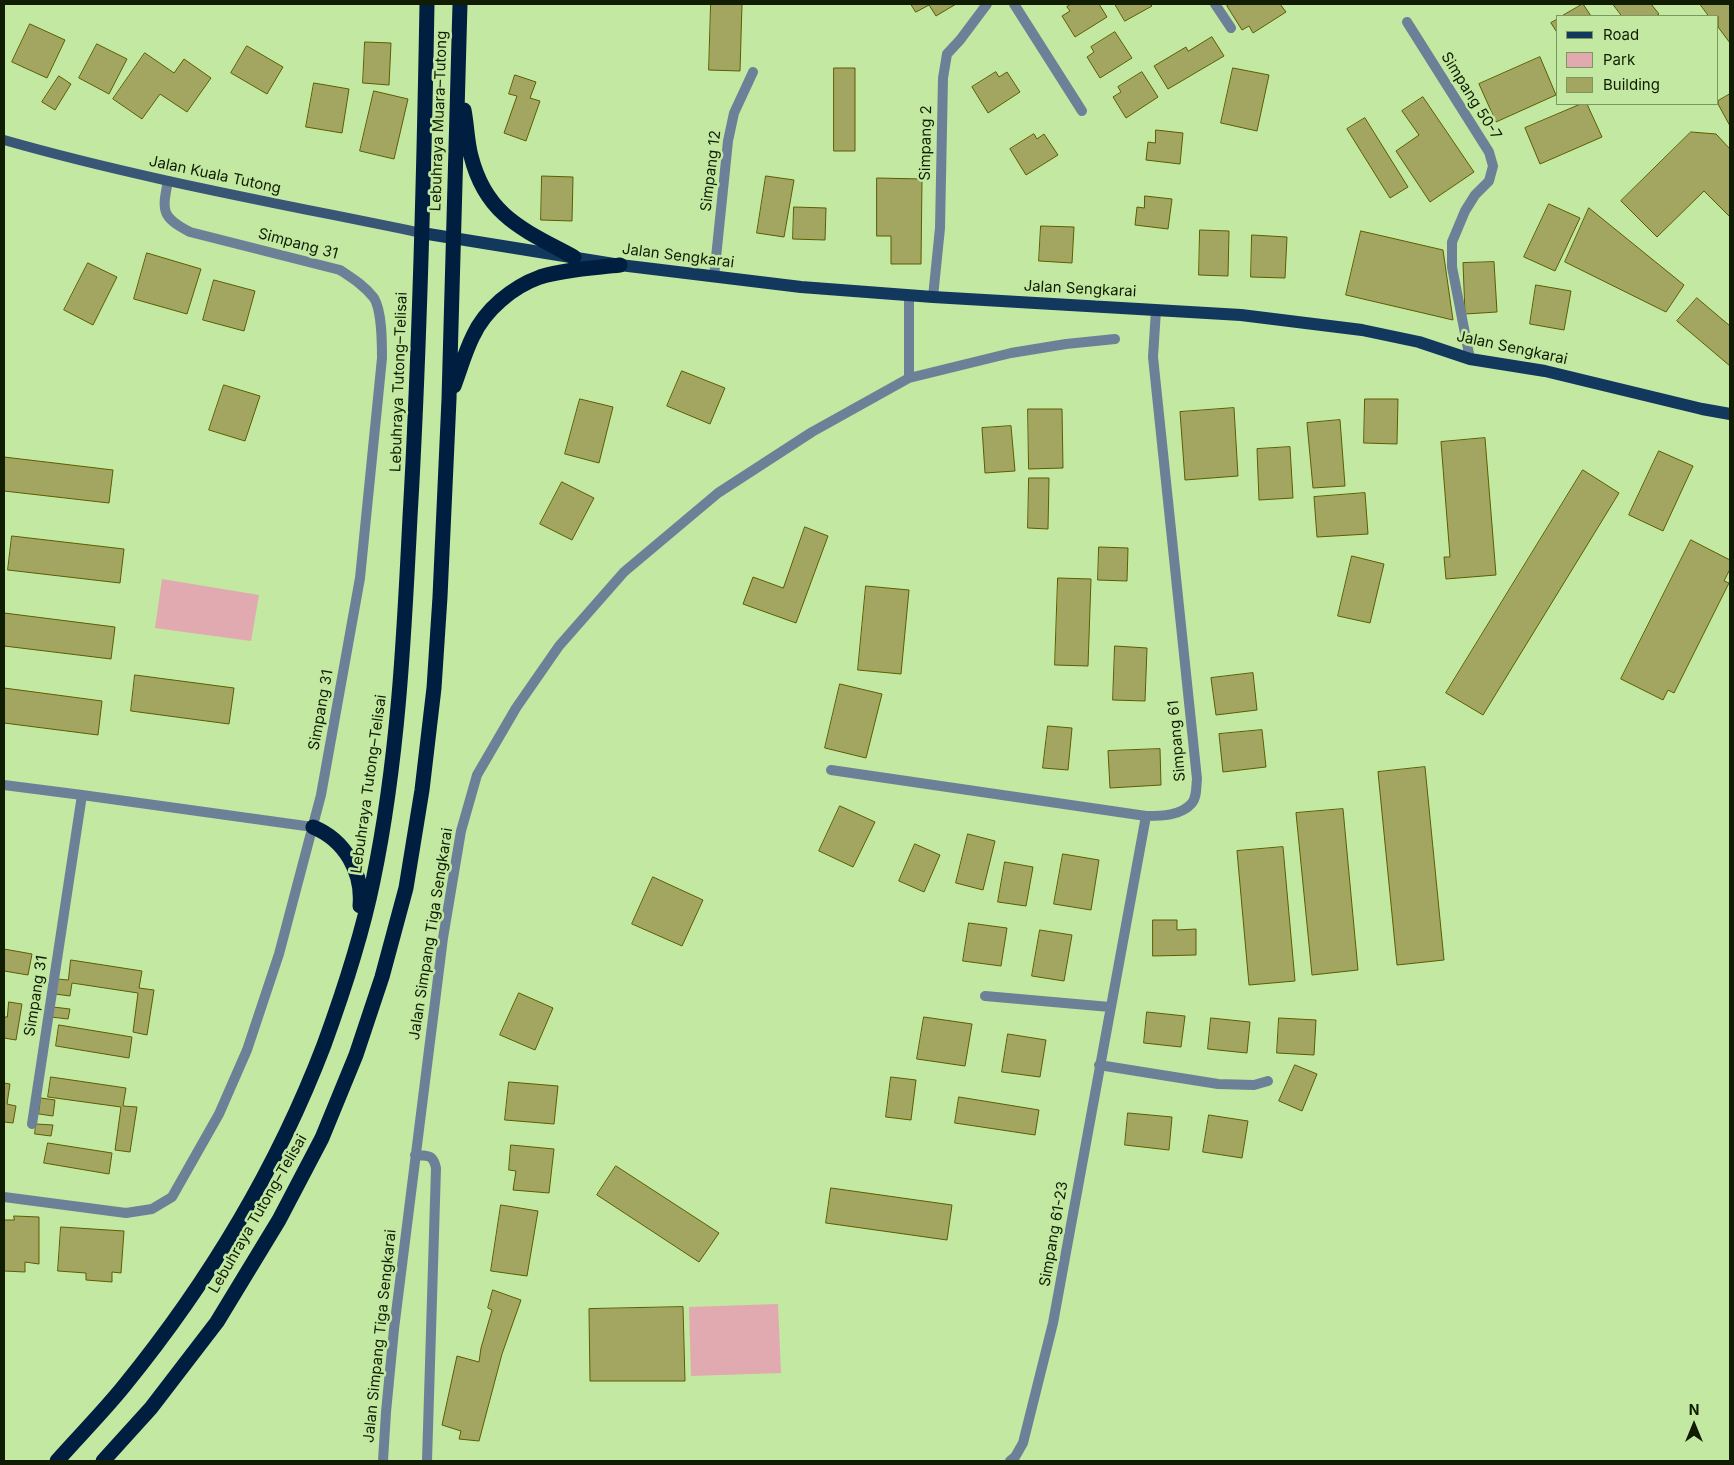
<!DOCTYPE html>
<html>
<head>
<meta charset="utf-8">
<style>
	body { margin:0 }
	#map { position:relative; width:1734px; height:1465px; overflow:hidden; background:#c2e8a1; font-family:Inter,sans-serif }
	canvas { display:block }
	.frame { position:absolute; inset:0; border:5px solid #101d03; pointer-events:none }
	.legend { position:absolute; left:1556px; top:15px; width:162px; height:90px; box-sizing:border-box; background:#c2e8a1; border:1px solid #7b9762; margin:0; padding:6px 9px; list-style:none; font-size:15px; color:#101d03 }
	.legend li { display:flex; align-items:center; gap:10px; height:25px }
	.legend b { width:25px; border:1px solid #7b9762 }
	.north { position:absolute; left:1669px; top:1400px; width:50px; height:50px; -webkit-text-stroke:4px #c2e8a1; paint-order:stroke; rotate:0deg; font-size:14px; font-weight:700; line-height:20px; text-align:center; color:#101d03 }
	.north::after { content:''; display:block; margin:auto; width:18px; height:22px; background:#101d03; clip-path:polygon(50% 0,100% 100%,50% 72%,0 100%) }
</style>
</head>
<body>
<div id="map">
<canvas width="1734" height="1465"></canvas>
<div class="frame"></div>
<ul class="legend">
<li><b style="height:6px;background:#12385d"></b>Road</li>
<li><b style="height:14px;background:#e0aab0"></b>Park</li>
<li><b style="height:14px;background:#a3a660"></b>Building</li>
</ul>
<div class="north">N</div>
</div>
<script>
const ctx = document.querySelector('canvas').getContext('2d');
ctx.lineJoin = 'round';
function paint(path, color) { ctx.fillStyle = color; ctx.fill(path, 'evenodd'); }
function trace(path, color, width, dash) { ctx.strokeStyle = color; ctx.lineWidth = width; ctx.lineCap = dash ? 'butt' : 'round'; ctx.setLineDash(dash || []); ctx.stroke(path); }
function label(font, color, halo, rows, align = 'center') {
  ctx.font = font + ' Inter,sans-serif'; ctx.lineWidth = 5; ctx.setLineDash([]); ctx.textBaseline = 'middle'; ctx.strokeStyle = halo; ctx.fillStyle = color; for (const [text, x, y, turn = 0] of rows) {
    ctx.save(); ctx.translate(x, y); ctx.rotate((+turn || 0) * Math.PI / 180); ctx.textAlign = isNaN(turn) ? turn : align; if (halo) ctx.strokeText(text, 0, 0); ctx.fillText(text, 0, 0); ctx.restore();
  }
}
paint(new Path2D(`
	M162,579L259,595L251,641L155,628Z
	M778,1304L781,1373L691,1376L689,1307Z`), '#e0aab0');
const building = new Path2D(`
	M711,4H742L740,71L709,70Z
	M911,4H956L936,16L929,5L916,12Z
	M1071,4H1099L1107,17L1075,37L1062,16L1070,11L1067,7Z
	M1115,4H1150L1152,6L1125,21Z
	M1230,4H1280L1286,12L1253,33L1249,26L1242,30L1227,6Z
	M1583,4L1591,16H1562Z
	M1613,4H1651L1659,14L1656,16H1622Z
	M1700,4H1730V43L1718,27V16H1709Z
	M1558,19V34L1551,23Z
	M30,24L65,40L47,78L12,62Z
	M1115,32L1132,58L1100,78L1087,57L1094,52L1091,47Z
	M1212,37L1224,56L1168,89L1154,66L1186,47L1188,51Z
	M365,42L391,43L389,85L363,83Z
	M97,44L127,59L109,94L79,78Z
	M247,46L283,67L267,94L231,73Z
	M145,53L174,73L184,59L211,78L187,112L160,94L142,119L113,99Z
	M1540,57L1556,95L1496,122L1479,84Z
	M834,68H855V151H834Z
	M1233,68L1269,75L1257,131L1221,123Z
	M996,72L999,77L1007,72L1020,92L988,113L972,87Z
	M1142,72L1158,97L1126,118L1113,97L1121,92L1118,87Z
	M515,75L536,82L530,98L540,101L526,141L504,133L517,96L509,94Z
	M59,76L71,84L55,110L42,102Z
	M314,83L349,89L342,133L306,127Z
	M374,91L408,99L394,159L360,151Z
	M1730,94V126L1718,104V101Z
	M1423,97L1474,172L1430,202L1396,151L1419,135L1402,111Z
	M1581,104H1587L1602,137L1540,164L1525,128Z
	M1365,118L1408,187L1390,198L1347,129Z
	M1156,130L1183,133L1180,164L1146,160L1148,142L1155,143Z
	M1691,132L1716,134L1730,149V217L1704,191L1657,237L1621,201Z
	M1034,134L1037,139L1044,134L1058,155L1026,175L1010,149Z
	M542,176L573,177L572,221L541,220Z
	M766,176L794,180L784,237L757,233Z
	M877,178L922,179L921,264H891V236H877Z
	M1145,196L1172,199L1168,229L1135,225L1137,207L1144,208Z
	M1549,204L1580,218L1555,271L1524,257Z
	M794,207L826,208L825,240L793,239Z
	M1589,208L1684,285L1666,312L1565,262Z
	M1041,226L1074,227L1072,263L1039,261Z
	M1200,230L1229,231L1228,276L1199,275Z
	M1361,231L1443,250L1453,320L1346,295Z
	M1252,235L1287,237L1285,278L1251,277Z
	M147,253L201,269L187,314L134,299Z
	M1494,262L1497,312L1465,314L1463,263Z
	M88,263L117,277L93,325L64,310Z
	M214,280L255,291L244,331L203,320Z
	M1536,285L1571,291L1564,330L1530,324Z
	M1697,298L1730,326V366L1677,321Z
	M682,371L725,388L710,424L667,406Z
	M224,385L260,396L245,441L209,430Z
	M580,399L613,407L599,463L565,454Z
	M1365,399H1398L1397,444L1364,443Z
	M1234,408L1238,476L1185,480L1180,412Z
	M1028,409H1062L1063,468L1029,469Z
	M1340,420L1345,486L1313,488L1307,423Z
	M1011,426L1015,471L985,473L982,428Z
	M1485,438L1496,575L1446,579L1444,557H1450L1441,442Z
	M1290,447L1293,498L1259,500L1257,449Z
	M1659,451L1693,466L1663,531L1629,515Z
	M4,457L113,470L109,503L4,491Z
	M1583,470L1619,493L1483,715L1446,693Z
	M1029,478H1049L1048,529L1028,528Z
	M562,482L594,498L572,540L540,524Z
	M1365,493L1368,534L1317,537L1314,497Z
	M805,527L828,536L796,623L743,604L753,577L783,588Z
	M12,536L124,549L120,583L8,570Z
	M1691,540L1730,560V569L1724,581L1729,583L1674,693L1668,690L1663,700L1621,679Z
	M1099,547L1128,548L1127,581L1098,580Z
	M1352,556L1384,564L1370,623L1338,616Z
	M1058,578L1091,579L1088,666L1055,665Z
	M866,586L909,590L901,674L858,670Z
	M4,613L115,627L111,659L4,646Z
	M1115,646L1147,648L1145,701L1113,700Z
	M1253,673L1257,710L1216,715L1211,678Z
	M135,675L234,688L229,724L131,711Z
	M840,684L882,694L866,758L825,748Z
	M4,688L102,701L98,735L4,723Z
	M1048,726L1072,728L1068,770L1043,768Z
	M1262,730L1266,767L1223,772L1219,734Z
	M1160,749L1161,785L1110,788L1108,751Z
	M1425,767L1444,960L1397,965L1378,772Z
	M840,806L875,822L853,867L819,851Z
	M1343,809L1358,970L1312,975L1296,813Z
	M968,834L995,841L983,890L956,883Z
	M915,844L940,855L924,892L899,881Z
	M1283,847L1295,981L1249,985L1237,851Z
	M1063,854L1099,860L1091,910L1054,904Z
	M1005,862L1033,867L1026,906L998,902Z
	M653,877L703,900L682,946L632,924Z
	M1153,920H1177V930L1196,929V955L1153,956Z
	M969,923L1007,928L1001,966L963,961Z
	M1040,930L1072,935L1064,981L1032,976Z
	M4,949L32,954L28,975L4,971Z
	M71,960L142,971L139,988L154,990L147,1035L133,1032L138,993L72,983L70,996L55,994L57,979L68,980Z
	M519,993L553,1008L535,1050L500,1035Z
	M9,1002L22,1004L16,1040L4,1038V1017H7Z
	M53,1007L70,1009L68,1019L51,1017Z
	M1147,1012L1185,1016L1181,1047L1144,1043Z
	M924,1017L972,1024L965,1066L917,1059Z
	M1211,1018L1250,1022L1247,1053L1208,1049Z
	M1279,1018L1316,1020L1314,1055L1277,1053Z
	M59,1025L132,1037L129,1058L56,1046Z
	M1008,1034L1046,1040L1040,1077L1002,1072Z
	M1295,1065L1317,1074L1302,1111L1279,1101Z
	M51,1077L126,1088L123,1106L137,1107L130,1152L115,1150L121,1107L48,1097Z
	M891,1077L916,1080L911,1120L886,1117Z
	M509,1082L558,1086L554,1124L505,1120Z
	M4,1083L10,1084L7,1104L16,1106L13,1123L4,1122Z
	M959,1097L1039,1110L1035,1135L955,1123Z
	M41,1098L55,1100L53,1116L39,1114Z
	M1128,1113L1172,1117L1169,1150L1125,1145Z
	M1209,1115L1248,1121L1242,1158L1203,1152Z
	M36,1124L53,1125L51,1136L35,1134Z
	M48,1143L112,1153L109,1174L44,1163Z
	M511,1145L554,1149L549,1193L513,1190L516,1171L509,1170Z
	M616,1166L719,1233L699,1262L597,1195Z
	M831,1188L952,1205L947,1240L826,1223Z
	M501,1205L538,1211L527,1276L491,1271Z
	M14,1216L39,1217V1264L25,1262V1272L4,1271V1220H14Z
	M61,1227L124,1231L121,1273L112,1272V1282L86,1280V1273L58,1271Z
	M493,1290L521,1300L502,1354L479,1441L459,1439L461,1431L442,1425L457,1356L479,1362L481,1348L492,1310L488,1308Z
	M683,1307L685,1381H590L589,1309Z`);
paint(building, '#a3a660');
trace(building, '#5c5d00', 1);
trace(new Path2D(`
	M1014,4L1082,111
	M1215,4L1231,28
	M1407,22L1489,152L1493,166L1489,181L1475,195L1465,211L1452,242V267L1470,359
	M714,277L728,141L734,113L753,72
	M933,297L940,228L943,78L947,54L960,40L987,4
	M909,378L1011,353L1066,344L1115,339
	M831,770L1146,816C1161,816 1181,816 1192,803C1197,797 1196,787 1197,779L1153,357L1156,310
	M4,785L82,795
	M985,996L1110,1007
	M1099,1065L1218,1084L1254,1085L1268,1081
	M32,1124L82,795L313,827
	M415,1155C428,1156 433,1154 436,1168L427,1461
	M4,1197L126,1213L152,1209L172,1197L219,1114L247,1050L279,954L321,795L360,578L382,358C382,342 382,311 374,298C365,286 352,278 340,270L190,232C161,217 162,211 168,181
	M383,1461L386,1412L394,1329L443,938L461,831L477,775L516,708L559,646L624,572L718,493L812,432L909,378V295
	M1010,1461L1015,1457L1023,1443L1053,1323L1146,816`), '#6c8197', 10);
trace(new Path2D(`
	M4,140C141,179 282,204 422,233`), '#395676', 10);
trace(new Path2D(`
	M422,233L620,265L801,287L933,297L1241,315L1362,330L1419,342L1470,359L1545,371L1702,409L1730,414`), '#12385d', 12);
trace(new Path2D(`
	M464,110C467,125 467,141 471,156C486,216 524,230 574,257
	M454,386C460,370 465,352 473,336C485,310 512,287 540,277C565,269 594,268 620,265
	M313,827C345,840 363,872 360,906
	M57,1461C79,1436 103,1412 124,1386C207,1284 277,1168 324,1045C343,993 362,935 373,881C398,761 404,639 410,517C420,346 424,175 427,4
	M103,1461L151,1408L217,1322L279,1220L322,1138L356,1055L382,977L406,888L422,790L434,688L440,597L449,399L460,4`), '#001f40', 15);
label('15px', '#101d03', '#c2e8a1', [
	["Simpang 50-7",1471,96,58],
	["Lebuhraya Muara–Tutong",439,121,-88],
	["Simpang 2",926,143,-89],
	["Simpang 12",711,171,-83],
	["Jalan Kuala Tutong",215,175,12],
	["Simpang 31",298,244,15],
	["Jalan Sengkarai",678,256,7],
	["Jalan Sengkarai",1080,289,3],
	["Jalan Sengkarai",1512,348,12],
	["Lebuhraya Tutong–Telisai",399,382,-88],
	["Simpang 31",321,710,-80],
	["Simpang 61",1177,741,-95],
	["Lebuhraya Tutong–Telisai",369,784,-82],
	["Jalan Simpang Tiga Sengkarai",431,934,-81],
	["Simpang 31",36,996,-81],
	["Lebuhraya Tutong–Telisai",258,1214,-60],
	["Simpang 61-23",1054,1234,-80],
	["Jalan Simpang Tiga Sengkarai",380,1336,-84]
]);
</script>
</body>
</html>
